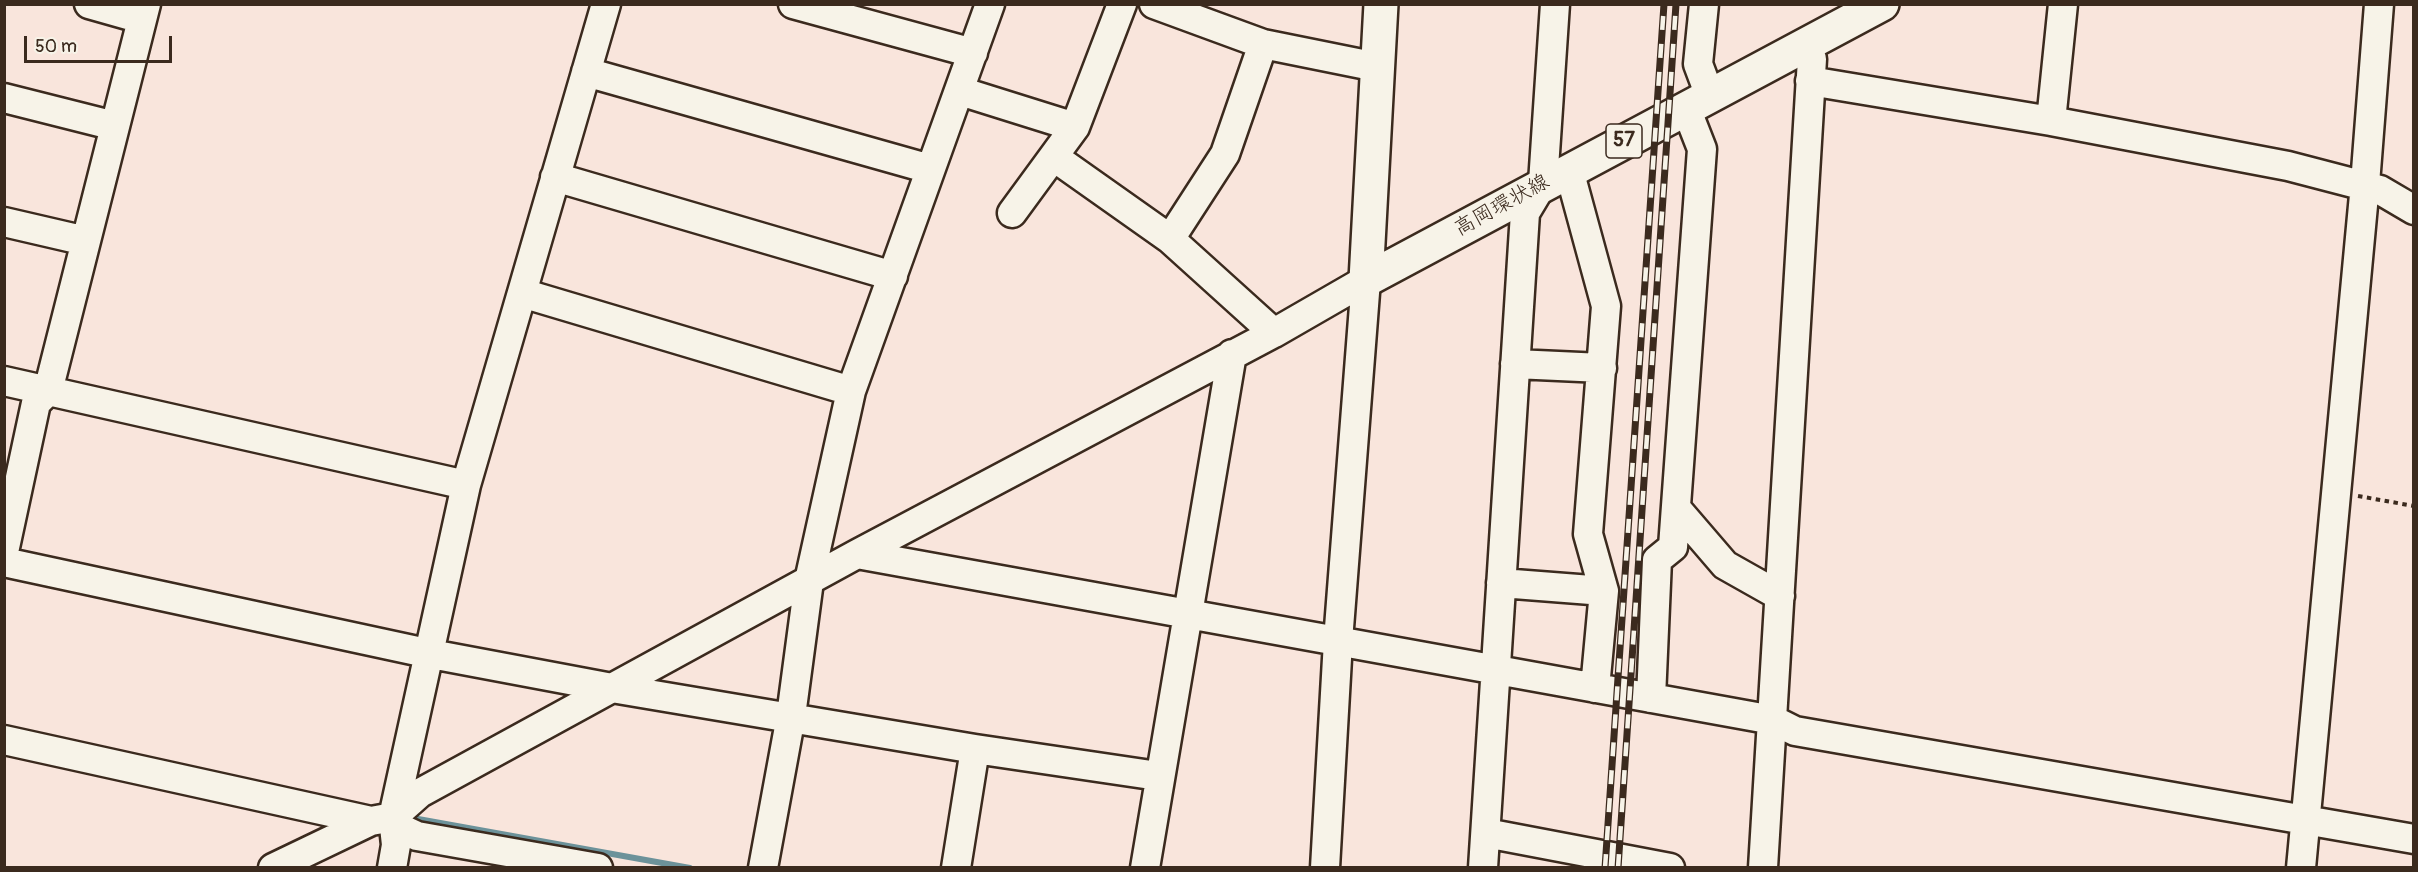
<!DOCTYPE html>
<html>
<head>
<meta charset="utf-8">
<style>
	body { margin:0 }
	#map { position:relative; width:2418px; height:872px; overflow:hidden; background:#f9e5dc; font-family:Pangolin,sans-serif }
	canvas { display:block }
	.frame { position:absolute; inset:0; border:6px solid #3b2a1e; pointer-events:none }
	.scale { position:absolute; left:24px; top:36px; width:148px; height:27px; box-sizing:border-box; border:3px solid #3b2a1e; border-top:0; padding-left:8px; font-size:18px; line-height:21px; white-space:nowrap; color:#3b2a1e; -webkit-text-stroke:4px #f7f3e8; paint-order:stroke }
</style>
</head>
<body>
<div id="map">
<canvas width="2418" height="872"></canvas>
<div class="frame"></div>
<div class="scale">50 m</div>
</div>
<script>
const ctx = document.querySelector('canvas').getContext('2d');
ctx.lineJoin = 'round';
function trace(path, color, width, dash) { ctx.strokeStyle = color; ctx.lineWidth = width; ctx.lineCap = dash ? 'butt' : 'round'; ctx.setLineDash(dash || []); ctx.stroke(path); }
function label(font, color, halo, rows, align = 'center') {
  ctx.font = font + ' Pangolin,"Klee One",sans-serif'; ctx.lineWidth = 4.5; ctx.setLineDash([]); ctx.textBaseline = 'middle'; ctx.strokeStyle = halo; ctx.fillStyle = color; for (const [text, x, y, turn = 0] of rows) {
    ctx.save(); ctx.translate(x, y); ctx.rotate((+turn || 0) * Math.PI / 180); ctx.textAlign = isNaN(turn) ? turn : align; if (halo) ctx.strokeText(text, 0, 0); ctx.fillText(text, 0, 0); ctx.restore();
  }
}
trace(new Path2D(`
	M407,817L690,868`), '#6c929a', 6);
const minor = new Path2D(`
	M89,4L142,19
	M793,4L973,53
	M1154,4L1263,44L1377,67
	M1704,4L1698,64L1710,96
	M586,72L930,169
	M1810,81L2051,121L2288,166L2380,190L2414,210
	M960,91L1075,127
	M4,98L115,126
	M2051,121L2063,4
	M1054,157L1170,239L1274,333
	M1569,170L1606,306L1588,534L1604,591L1595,688
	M555,177L893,276
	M1012,213L1075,127L1122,4
	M4,222L86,241
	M1170,239L1225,154L1263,44
	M522,293L851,391
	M1515,364L1602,368
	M4,381L466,485
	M1676,508L1725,565L1780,596
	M4,552L36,403L48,391L146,4
	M857,554L1773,720L1795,731L2414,839
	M4,562L431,654L612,688L975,749L1158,776
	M1501,583L1604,591
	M1651,698L1657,560L1673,547L1702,149L1686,108
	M4,740L371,821
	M393,817L404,830L417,836L598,868
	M1486,833L1670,868
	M273,868L371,821L393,817L420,793L857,554L1274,333L1366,280
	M392,868L396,845L393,817L466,485L606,4
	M763,868L791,716L809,581L851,391L990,4
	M956,868L975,749
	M1145,868L1232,354
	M1325,868L1338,641L1366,280
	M1483,868L1525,213L1543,183L1555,4
	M1763,868L1812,59L1805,46
	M2301,868L2365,184L2379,4`);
const major = new Path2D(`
	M1366,280L1882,4
	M1366,280L1381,4`);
trace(minor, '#3b2a1e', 33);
trace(major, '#3b2a1e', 38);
trace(new Path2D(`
	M2358,496L2414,506`), '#3b2a1e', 4, [4.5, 4.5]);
trace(minor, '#f7f3e8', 28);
trace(major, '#f7f3e8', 33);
const rail = new Path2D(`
	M1605,868L1664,4
	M1618,868L1676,4`);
trace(rail, '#3b2a1e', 7);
trace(rail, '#f7f3e8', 4.5, [14]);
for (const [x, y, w] of [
	[1624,141,36]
]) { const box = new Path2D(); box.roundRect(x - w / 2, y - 17, w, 34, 4.5); ctx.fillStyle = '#f7f3e8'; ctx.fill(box); trace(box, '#3b2a1e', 1.5); }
label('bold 20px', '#3b2a1e', null, [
	["57",1624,141]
]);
label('21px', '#3b2a1e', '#f7f3e8', [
	["高岡環状線",1502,206,-29]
]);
</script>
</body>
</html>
